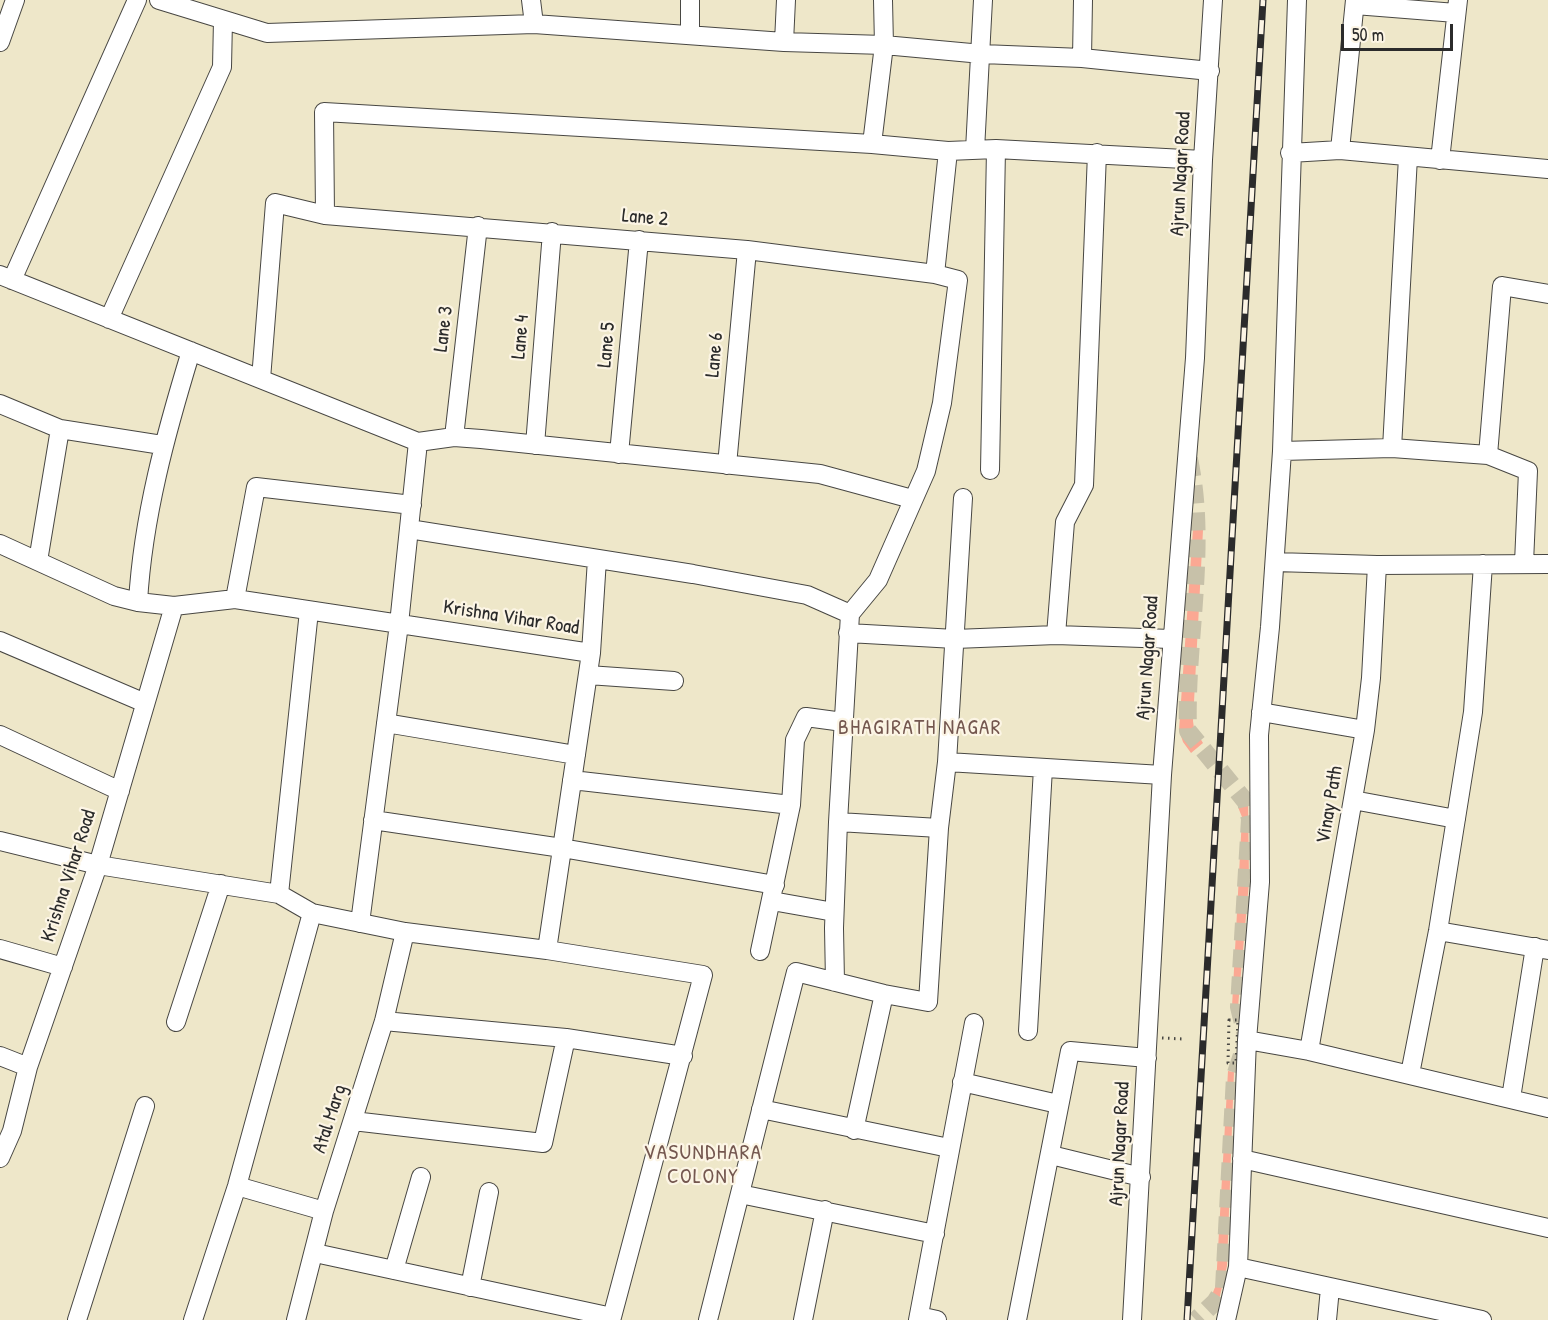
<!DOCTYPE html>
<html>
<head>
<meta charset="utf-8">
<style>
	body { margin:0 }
	#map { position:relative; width:1548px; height:1320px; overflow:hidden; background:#eee7c9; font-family:"Patrick Hand",sans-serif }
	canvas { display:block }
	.scale { position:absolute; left:1341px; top:24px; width:112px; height:27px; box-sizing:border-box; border:3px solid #2b2b2b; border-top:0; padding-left:8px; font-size:18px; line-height:21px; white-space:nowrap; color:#2b2b2b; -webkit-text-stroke:4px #fcf5e5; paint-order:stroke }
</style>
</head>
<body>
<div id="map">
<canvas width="1548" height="1320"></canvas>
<div class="scale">50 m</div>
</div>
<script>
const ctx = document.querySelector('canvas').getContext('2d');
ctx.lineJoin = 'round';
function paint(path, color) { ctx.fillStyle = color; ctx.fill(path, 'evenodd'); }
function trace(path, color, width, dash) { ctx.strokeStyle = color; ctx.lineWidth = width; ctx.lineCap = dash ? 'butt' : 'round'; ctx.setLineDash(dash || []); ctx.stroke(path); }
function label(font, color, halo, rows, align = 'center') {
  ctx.font = font + ' "Patrick Hand",sans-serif'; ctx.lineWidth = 4.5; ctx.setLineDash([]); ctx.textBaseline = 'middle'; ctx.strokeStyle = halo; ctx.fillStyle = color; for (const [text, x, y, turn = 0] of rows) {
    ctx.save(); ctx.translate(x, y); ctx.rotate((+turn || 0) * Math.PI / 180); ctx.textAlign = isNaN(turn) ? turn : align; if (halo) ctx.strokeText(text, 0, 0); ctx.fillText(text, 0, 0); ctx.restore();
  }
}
paint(new Path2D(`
	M1193,529L1203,530L1193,721L1194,728L1203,743L1191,753L1183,742L1179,730Z
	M1248,798L1249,882L1238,1007H1232L1242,817L1238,807Z
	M1228,1071L1234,1072L1227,1266L1218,1304L1211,1297L1216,1285Z`), '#fba893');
trace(new Path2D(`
	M1189,459C1208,548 1185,640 1188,731L1246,802L1250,819L1239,1007L1247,1040L1235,1076L1224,1288L1215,1302L1196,1320`), '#c7c1a9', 18, [18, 9]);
const minor = new Path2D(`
	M159,0L267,33L534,24L784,42L884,45L982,54L1082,58L1210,71
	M531,0L534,24
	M1355,5L1456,13
	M690,35V0
	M0,42L15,0
	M784,42L786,0
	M1082,58L1083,0
	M872,144L884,45L883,0
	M975,150L983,0
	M1340,150L1355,0
	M1290,153L1340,150L1548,169
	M1440,160L1458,0
	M325,215L324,112L872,144L948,151L996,149L1203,160
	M935,274L948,151
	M0,275L418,442L454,437L481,439L820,474L912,499
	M12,280L137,0
	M109,319L222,67L223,20
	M261,379L275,203L325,215L747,250L935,274L958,280L942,403L926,471L878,580L850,614L838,822L834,928L835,982
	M0,404L60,429L162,445
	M454,437L478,226
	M535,445L552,232
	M1392,448L1408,157
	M1282,451L1392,448L1488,455L1528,471L1524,563
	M619,454L639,240
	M1488,455L1502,286L1548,294
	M727,465L747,250
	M990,470L996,149
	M409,529L693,574L807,595L850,614
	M0,544L114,596L138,602L174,606L235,599L591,653
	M38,561L60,429
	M1275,562L1377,565L1548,564
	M235,599L256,487L412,505
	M138,602C143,516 166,433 191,351
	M848,633L955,639L1056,635L1171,639
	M1056,635L1065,522L1084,485L1097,153
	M0,641L145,703
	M588,675L674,681
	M1261,712L1365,730
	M386,723L576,755
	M0,735L120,791
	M947,762L1162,775
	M572,780L791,805
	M1353,800L1456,819
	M373,820L562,848L775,885
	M838,822L939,828
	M0,841L98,865L279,894L312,913L405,932L547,950L703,975L612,1317L315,1253
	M279,894L309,611
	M772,901L834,912
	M360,923L399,624L418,442
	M1438,931L1548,950
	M0,949L63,967
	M547,950L591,653L597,559
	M760,951L791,805L795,740L806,717L843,722
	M384,1021L566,1038L683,1056
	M176,1022L221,884
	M1028,1031L1043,768
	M1247,1040L1309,1051L1548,1108
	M1309,1051L1365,730L1371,678L1377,565
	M0,1056L28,1067
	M1410,1074L1438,931L1473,712L1483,564
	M962,1082L1058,1104
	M1511,1098L1535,947
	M761,1109L949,1148
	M353,1121L543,1143L566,1038
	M854,1130L884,994
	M1051,1155L1141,1177
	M0,1158L12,1131L28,1067L98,865L174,606
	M1242,1159L1548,1228
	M237,1186L324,1211
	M740,1194L935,1234
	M1238,1267L1482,1320
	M394,1270L421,1177
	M470,1287L489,1192
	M919,1316L937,1320
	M77,1320L145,1106
	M193,1320L237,1186L312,913
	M296,1320L324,1211L384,1021L405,932
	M708,1320L796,972L884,994L928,1002L939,828L947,762L963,498
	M803,1320L825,1210
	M918,1320L974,1023
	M1017,1320L1070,1051L1147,1058
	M1132,1320L1162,775L1195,358L1203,160L1213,0
	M1226,1320L1238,1267L1247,1040L1260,882L1259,735L1270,627L1282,451L1297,0
	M1327,1320L1330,1288`);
trace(minor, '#484743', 20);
trace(new Path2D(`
	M1229,1020H1238L1236,1063H1228Z
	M1162,1038L1183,1039`), '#484743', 3, [1.5, 4.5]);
trace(minor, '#fff', 18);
const rail = new Path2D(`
	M1187,1320L1263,0`);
trace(rail, '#2b2b2b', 7);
trace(rail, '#fcf5e5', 4.5, [14]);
label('20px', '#2b2b2b', '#fcf5e5', [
	["Ajrun Nagar Road",1181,174,-87],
	["Lane 2",645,218,5],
	["Lane 3",444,329,-83],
	["Lane 4",521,337,-85],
	["Lane 5",607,345,-85],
	["Lane 6",715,355,-85],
	["Krishna Vihar Road",511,618,9],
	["Ajrun Nagar Road",1148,658,-86],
	["Vinay Path",1330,805,-80],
	["Krishna Vihar Road",69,876,-72],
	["Atal Marg",330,1119,-72],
	["Ajrun Nagar Road",1120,1144,-87]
]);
ctx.letterSpacing = '1.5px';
label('21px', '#74574f', '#fcf5e5', [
	["BHAGIRATH NAGAR",920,728],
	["VASUNDHARA",703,1153],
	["COLONY",703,1177]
]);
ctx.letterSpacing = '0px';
</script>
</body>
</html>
